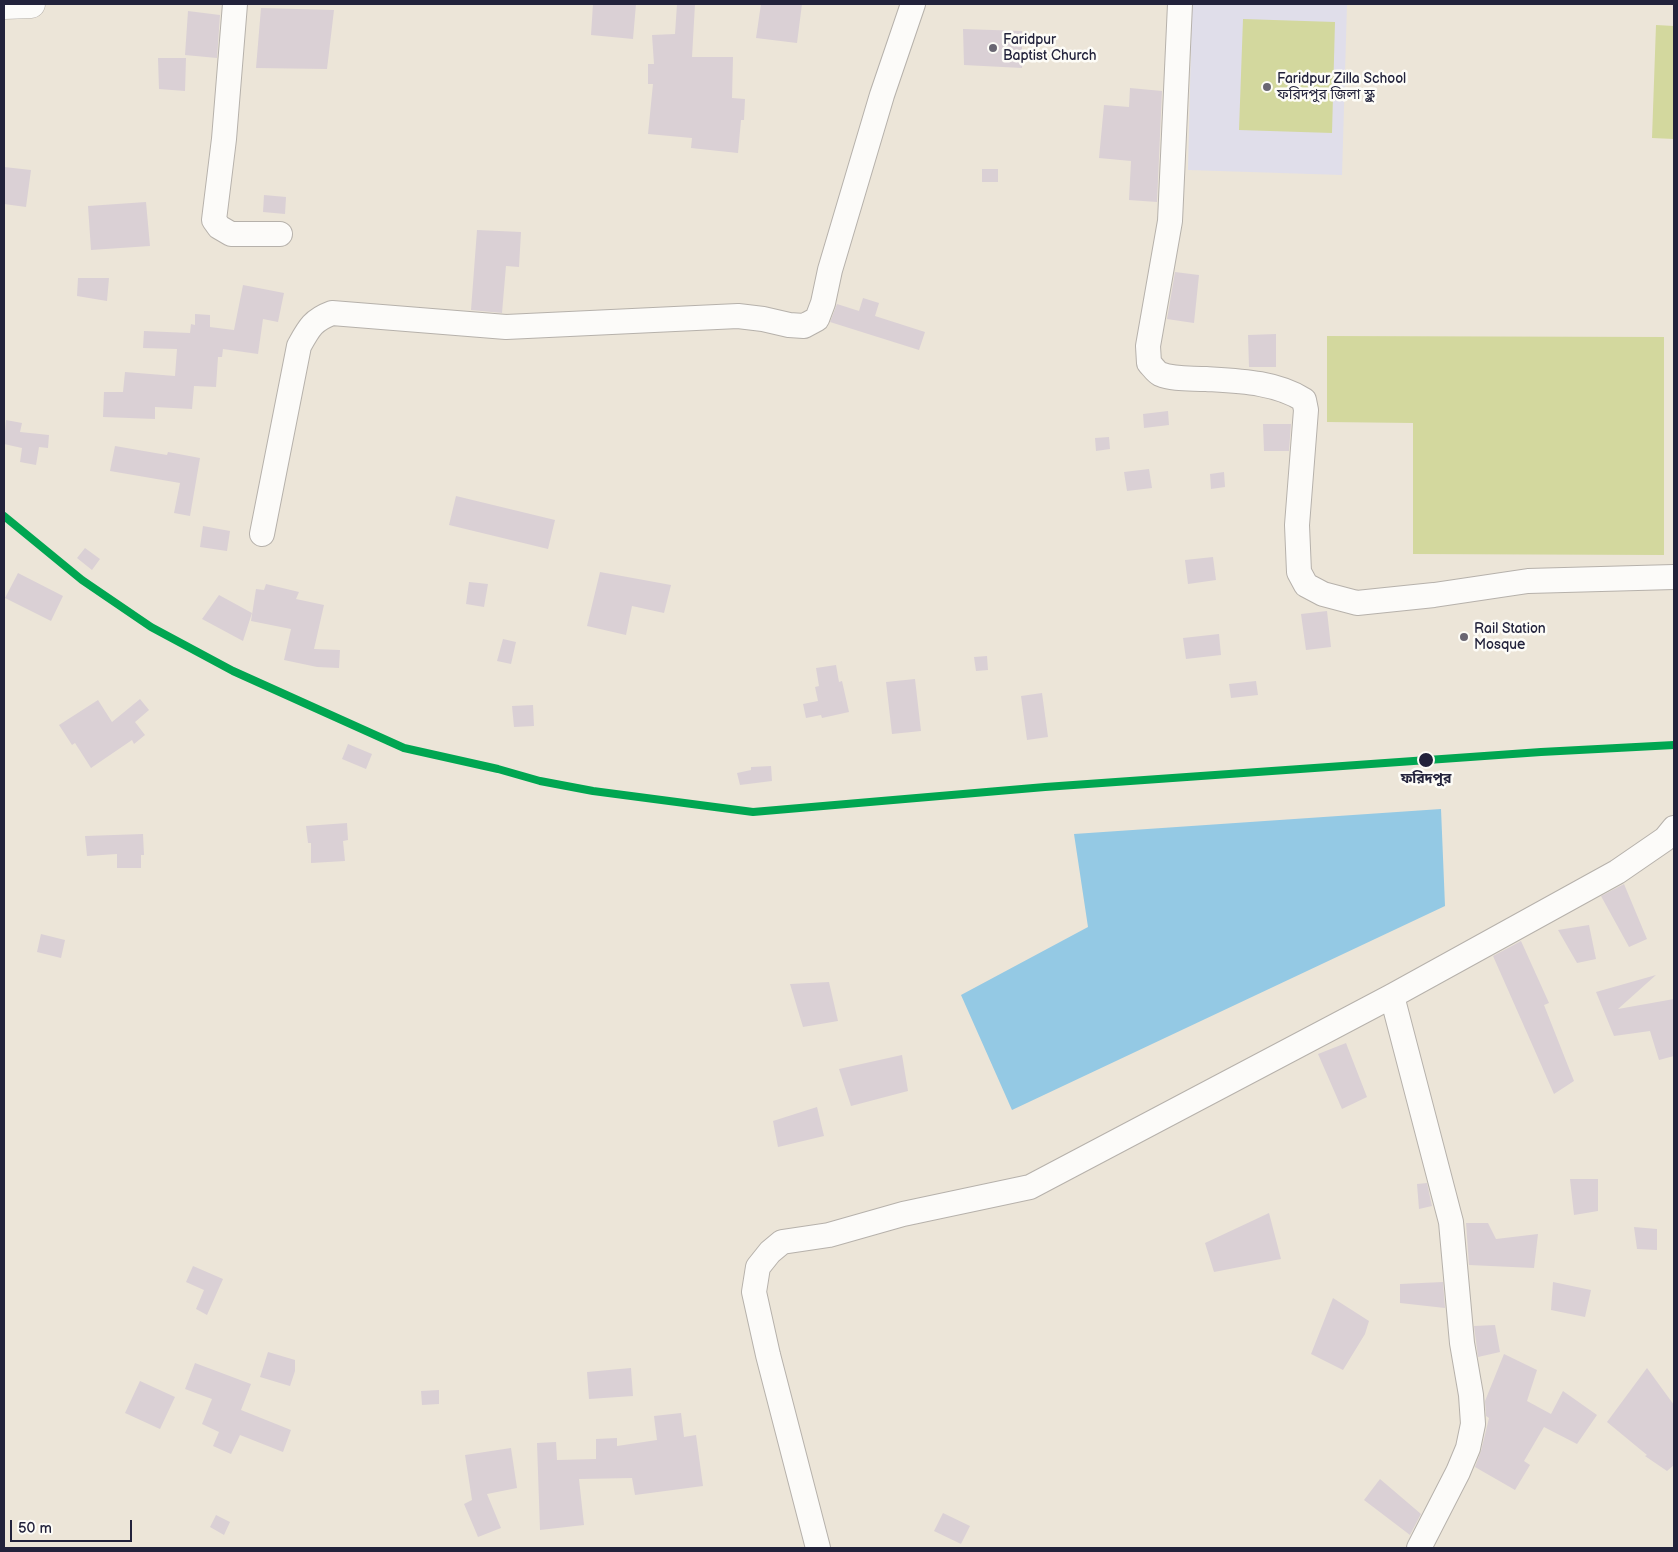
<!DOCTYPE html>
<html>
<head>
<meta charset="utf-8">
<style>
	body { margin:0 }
	#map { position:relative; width:1678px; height:1552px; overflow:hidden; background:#ece5d8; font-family:"Balsamiq Sans",sans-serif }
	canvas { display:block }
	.frame { position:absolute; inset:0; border:5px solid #22223b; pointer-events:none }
	.scale { position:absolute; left:10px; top:1520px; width:122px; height:22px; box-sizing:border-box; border:2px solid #22223b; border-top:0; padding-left:6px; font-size:15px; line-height:18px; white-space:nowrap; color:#22223b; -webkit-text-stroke:4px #fdfcf7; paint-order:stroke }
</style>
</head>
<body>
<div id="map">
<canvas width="1678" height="1552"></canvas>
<div class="frame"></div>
<div class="scale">50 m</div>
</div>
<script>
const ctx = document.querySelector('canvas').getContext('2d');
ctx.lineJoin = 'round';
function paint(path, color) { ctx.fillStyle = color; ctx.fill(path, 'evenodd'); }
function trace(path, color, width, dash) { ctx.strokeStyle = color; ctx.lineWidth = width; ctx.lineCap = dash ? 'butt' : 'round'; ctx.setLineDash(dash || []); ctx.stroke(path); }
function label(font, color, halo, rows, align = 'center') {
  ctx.font = font + ' "Balsamiq Sans","Noto Sans Bengali",sans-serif'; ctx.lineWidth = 5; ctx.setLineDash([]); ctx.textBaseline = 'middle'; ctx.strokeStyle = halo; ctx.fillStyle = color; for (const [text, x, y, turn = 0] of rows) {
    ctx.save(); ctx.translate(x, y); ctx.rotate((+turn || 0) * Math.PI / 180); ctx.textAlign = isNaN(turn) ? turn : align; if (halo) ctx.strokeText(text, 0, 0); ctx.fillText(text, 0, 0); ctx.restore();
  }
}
paint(new Path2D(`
	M1192,4H1347L1342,175L1188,170Z`), '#e0deea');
paint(new Path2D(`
	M1243,19L1335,22L1332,133L1239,130Z
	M1656,25L1674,26V139L1652,138Z
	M1327,336L1664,337V555L1413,554V423L1327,422Z`), '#d3d89e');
paint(new Path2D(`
	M1441,809L1445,906L1012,1110L961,995L1088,927L1074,834Z`), '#94c9e4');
paint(new Path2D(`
	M593,4H636L633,39L591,35Z
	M677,4H695L692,57H733L732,98L745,99L744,120H741L738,153L691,148L692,138L648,134L653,84H648V64H654L652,35L675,34Z
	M761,4H802L797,43L756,38Z
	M261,8L334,10L327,69L256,68Z
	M188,11L220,15L217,58L185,55Z
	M963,29L1022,31V68L964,65Z
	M158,58H186L185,91L159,89Z
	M1130,88L1162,91L1157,202L1129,200L1131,161L1099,158L1104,105L1129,107Z
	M4,167L31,170L26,207L4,204Z
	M982,169H998V182H982Z
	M264,195L286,197L285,214L263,212Z
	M146,202L150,246L91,250L88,206Z
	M477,230L521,232L519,267L506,266L502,313L471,310Z
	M1175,272L1199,275L1194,323L1167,319Z
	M78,278H109L107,301L77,296Z
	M243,285L284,293L278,322L263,319L258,354L223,349L222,357H218L216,387L194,386L192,409L155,407V419L103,417L104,392H123L125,372L175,376L177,349L143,348L144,331L190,333L191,324L195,325V314L210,315V327L234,330Z
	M863,298L879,303L875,316L925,332L919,350L830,322L837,304L859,311Z
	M1276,334V367H1249L1248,335Z
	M1168,411L1169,425L1144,428L1143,414Z
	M6,420L22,423L20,432L49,435L48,448L39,447L36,465L20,462L22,448L4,444Z
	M1263,424H1291L1289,451H1264Z
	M1109,437L1110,449L1096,451L1095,438Z
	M115,446L167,455L168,452L200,458L190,516L174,513L180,483L110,471Z
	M1149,469L1152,488L1127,491L1124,472Z
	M1224,472L1225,487L1211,489L1210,474Z
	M456,496L555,520L548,549L449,525Z
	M203,526L230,531L227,551L200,547Z
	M85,548L100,559L92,570L77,558Z
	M1213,557L1216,580L1188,584L1185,560Z
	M600,572L671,585L664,613L632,606L626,635L587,626Z
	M18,573L63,596L51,621L5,598Z
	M469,582L488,584L484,607L466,604Z
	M266,584L299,592L296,599L324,605L314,649L340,650L339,668L317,667L284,660L291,629L251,621L256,589L264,590Z
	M219,595L252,613L243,641L202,619Z
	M1327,611L1331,647L1306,650L1301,614Z
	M1219,634L1221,655L1186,659L1183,638Z
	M503,639L516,642L511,664L497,661Z
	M987,656L988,670L976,671L974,657Z
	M836,665L839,682L842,681L849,712L822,718L821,715L806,718L803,704L818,701L815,687L819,686L816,668Z
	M915,679L921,731L892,734L886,682Z
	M1256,681L1258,695L1231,698L1229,684Z
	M1042,693L1048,737L1027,740L1021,696Z
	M140,699L149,710L135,722L145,735L134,744L132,740L91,768L75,743L72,745L59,725L98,700L112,722Z
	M533,705L534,726L514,727L512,706Z
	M348,744L372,754L366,769L342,759Z
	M771,766L772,781L740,785L737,773L751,770V767Z
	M347,823L348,840L343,841L345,861L311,863V843H308L306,826Z
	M143,834L144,855H141V868H117V854L87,856L85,836Z
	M1624,884L1647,939L1629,947L1601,896Z
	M1589,925L1596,959L1577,963L1558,930Z
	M41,934L65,940L61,958L37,952Z
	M1521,941L1549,1003L1544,1005L1574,1081L1554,1094L1493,956Z
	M1656,975L1618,1009L1674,999V1056L1659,1060L1650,1031L1614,1036L1596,992Z
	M829,982L838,1021L803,1027L790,984Z
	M1346,1043L1367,1097L1342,1109L1318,1054Z
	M902,1055L908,1091L851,1106L839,1069Z
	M817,1107L824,1136L778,1147L773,1121Z
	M1570,1179H1598V1211L1574,1215Z
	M1427,1183L1432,1206L1419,1209L1417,1184Z
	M1269,1213L1281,1259L1214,1272L1205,1243Z
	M1466,1223H1488L1496,1239L1538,1234L1534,1268L1469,1265Z
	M1634,1227L1657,1229V1250L1637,1249Z
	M193,1266L223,1279L207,1315L196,1309L204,1290L186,1282Z
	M1443,1282L1445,1308L1400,1303V1284Z
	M1553,1282L1591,1290L1585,1317L1551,1310Z
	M1333,1298L1369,1321L1365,1334L1343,1370L1311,1354Z
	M1495,1325L1500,1352L1478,1357L1474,1326Z
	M268,1352L295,1360V1371L290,1386L260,1377Z
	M1504,1354L1537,1370L1527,1401L1551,1414L1563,1391L1597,1415L1577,1444L1544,1427L1524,1461L1530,1465L1515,1490L1475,1467L1481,1451L1489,1418L1486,1416L1485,1401Z
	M195,1363L251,1384L241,1410L291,1430L283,1452L240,1435L231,1454L213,1446L219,1432L202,1424L212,1399L185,1389Z
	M631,1368L633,1396L589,1399L587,1372Z
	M1647,1368L1674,1405V1465L1667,1471L1645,1456L1647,1455L1607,1422Z
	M140,1381L175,1397L160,1429L125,1413Z
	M439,1390V1404L422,1405L421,1391Z
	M681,1413L684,1437L696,1435L703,1486L635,1495L632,1478L579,1479L584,1525L540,1530L537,1443L556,1442L557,1460L596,1459V1439L617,1438V1446L657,1440L654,1416Z
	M511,1448L517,1488L487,1494L501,1528L478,1537L464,1504L472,1500L465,1455Z
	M1380,1479L1421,1514L1410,1535L1364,1500Z
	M943,1513L970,1526L961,1544L934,1531Z
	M216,1515L230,1522L224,1535L210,1527Z`), '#dad0d5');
const minor = new Path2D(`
	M235,4L224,139L214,220L219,227L231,234H280
	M1180,4L1170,221L1148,346L1149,363C1152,366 1156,372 1160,374C1174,380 1192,378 1206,379C1239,381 1276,382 1304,400L1306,410L1297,525L1299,572L1306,585L1323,594L1357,603L1434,595L1528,581L1674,577
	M262,534L299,346C309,328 313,320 332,313L506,327L738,316L763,319L789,325L804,326L817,319L823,303L830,270L882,95L913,4
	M1392,996L1451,1222L1462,1343L1471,1395L1473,1424L1468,1448L1458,1472L1419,1548
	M818,1548L768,1355L754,1292L758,1267L770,1252L782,1242L829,1235L903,1214L1030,1187L1392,996L1617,872L1665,839L1674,828`);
const highway = new Path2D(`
	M4,5L31,4`);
trace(minor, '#b6b1ab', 26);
trace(highway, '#b6b1ab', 29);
trace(minor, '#fcfbf9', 24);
trace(highway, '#fcfbf9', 28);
trace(new Path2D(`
	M4,516L82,580L151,627L233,671L404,748L498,769L540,781L593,791L753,812L1045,787L1541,752L1674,745`), '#00a651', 8);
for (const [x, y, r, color] of [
	[993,48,5,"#696672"],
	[1267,87,5,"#696672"],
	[1464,637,5,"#696672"],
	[1426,760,8,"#22223b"]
]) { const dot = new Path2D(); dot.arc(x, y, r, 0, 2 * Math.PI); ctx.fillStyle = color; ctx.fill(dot); trace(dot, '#fdfcf7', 2); }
label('14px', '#22223b', '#fdfcf7', [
	["Faridpur",1003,40],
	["Baptist Church",1003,56],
	["Faridpur Zilla School",1277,79],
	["ফরিদপুর জিলা স্কুল",1277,95],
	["Rail Station",1474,629],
	["Mosque",1474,645]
], 'left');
label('bold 14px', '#22223b', '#fdfcf7', [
	["ফরিদপুর",1426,779]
]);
</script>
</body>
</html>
